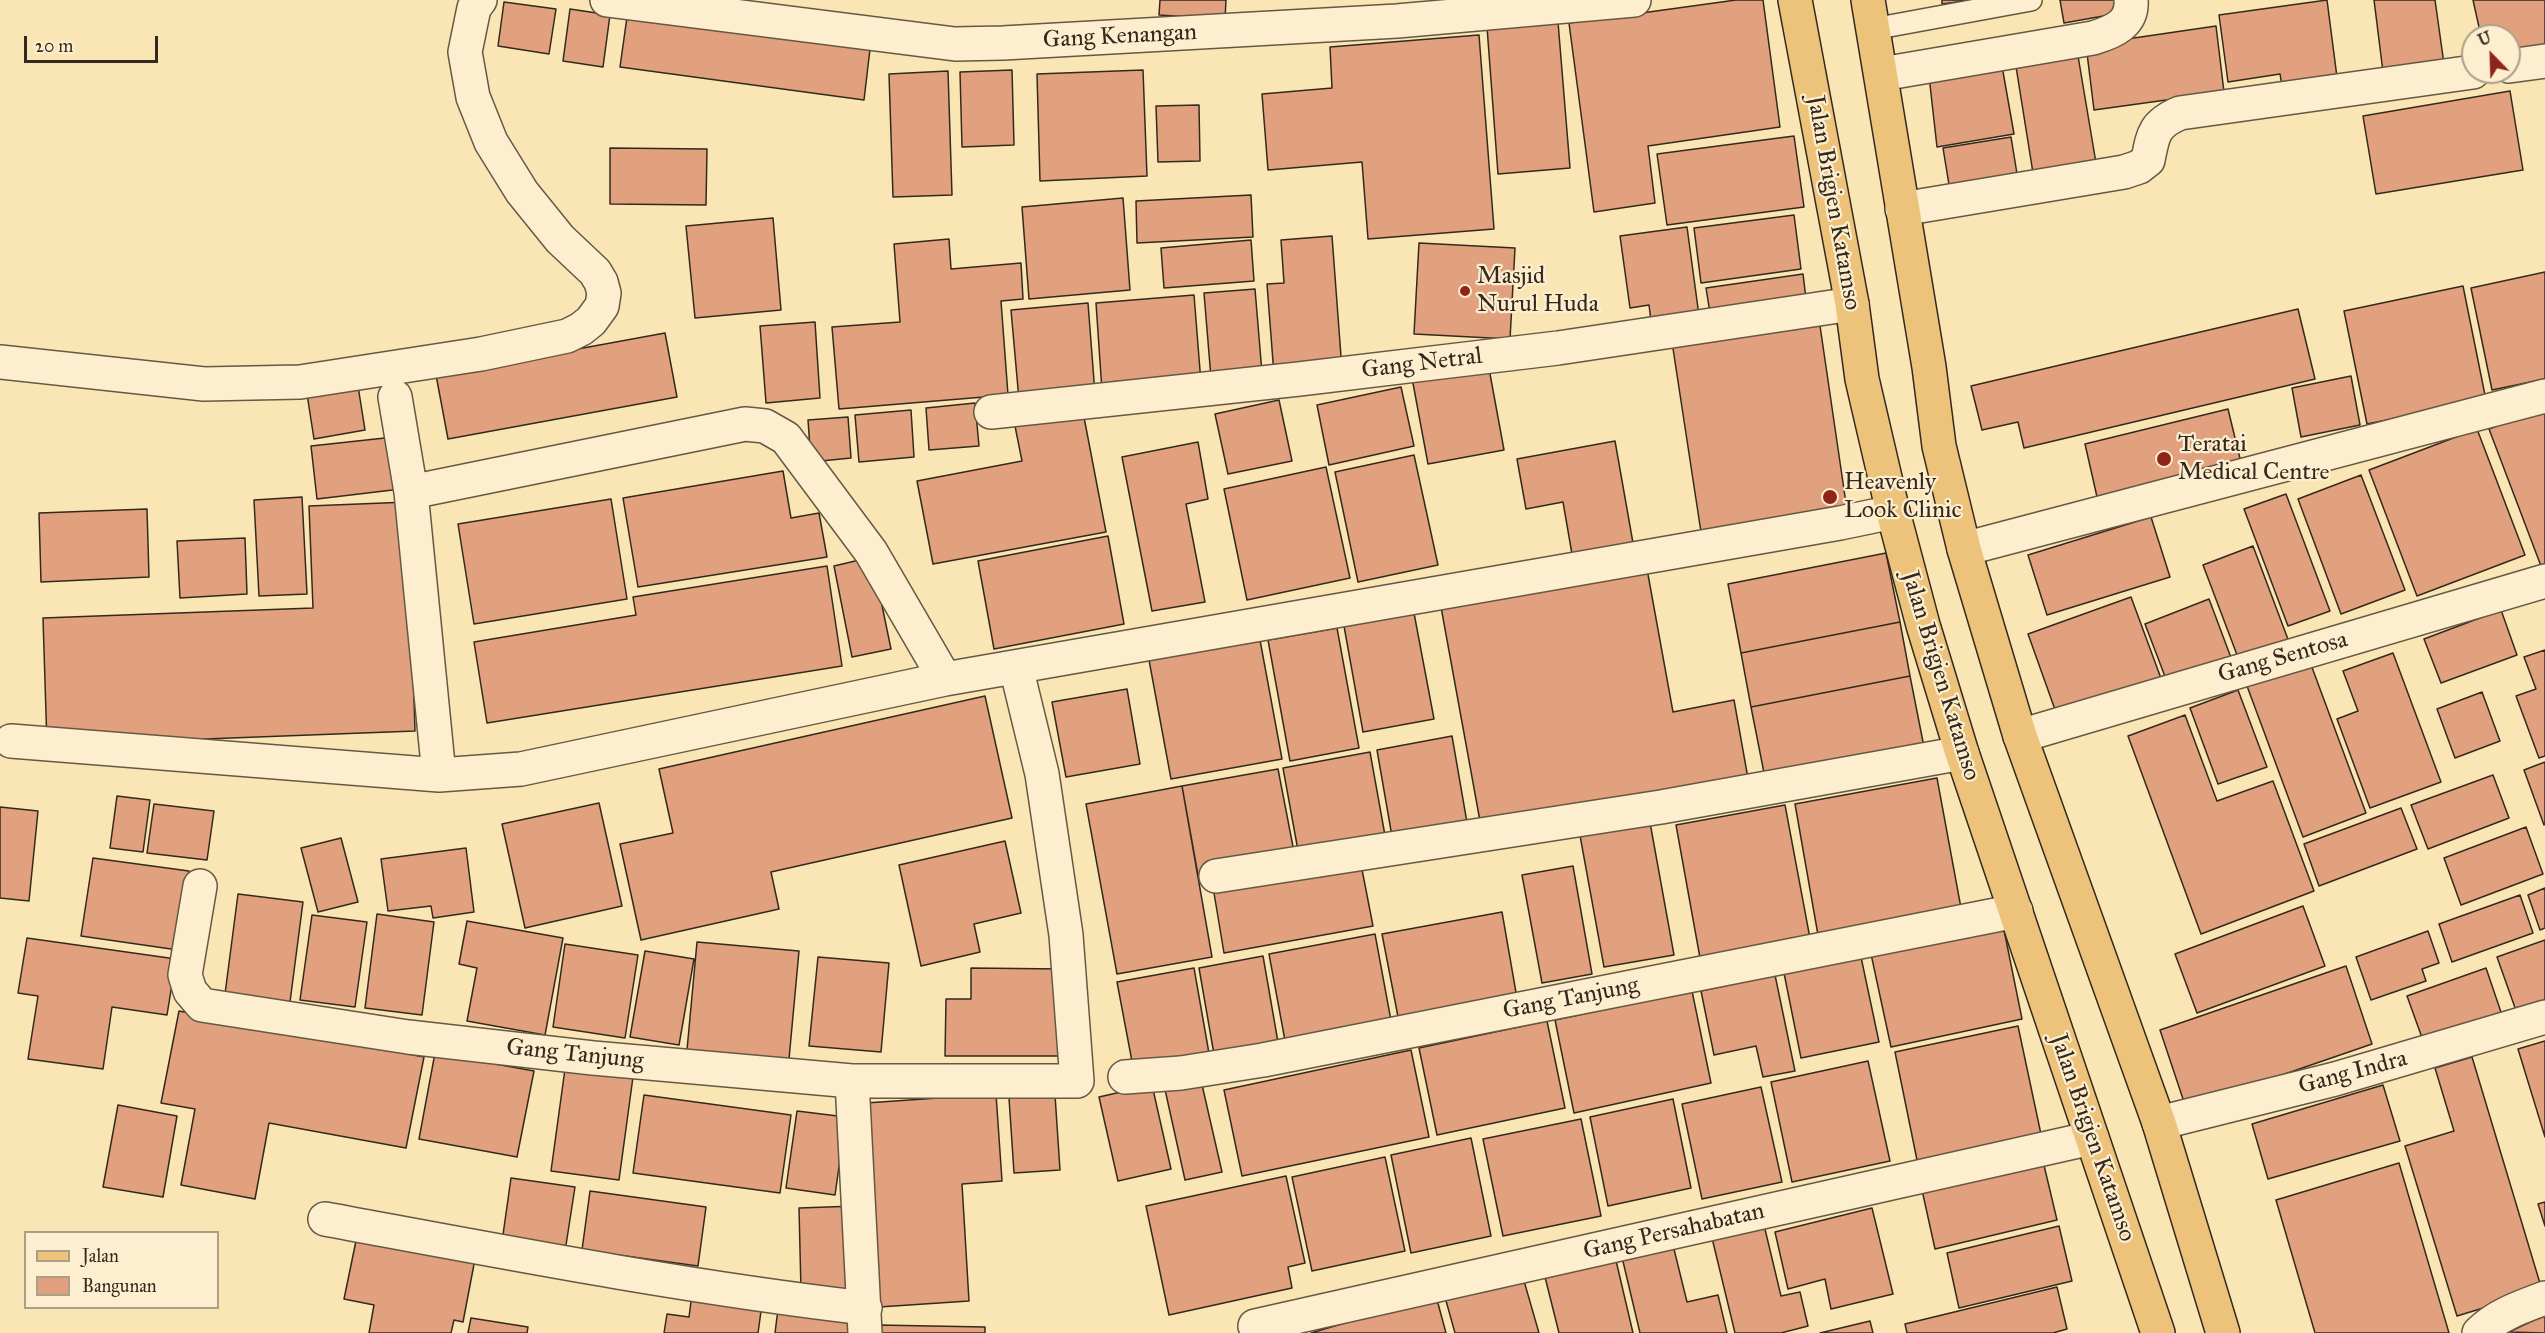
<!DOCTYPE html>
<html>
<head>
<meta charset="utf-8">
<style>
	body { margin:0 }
	#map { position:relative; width:2545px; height:1333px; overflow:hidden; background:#fae5b4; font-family:"IM FELL Great Primer",serif }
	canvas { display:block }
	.legend { position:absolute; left:24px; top:1231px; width:195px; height:78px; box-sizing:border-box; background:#fceece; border:2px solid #ac9f88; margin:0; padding:8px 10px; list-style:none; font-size:18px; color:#34291e }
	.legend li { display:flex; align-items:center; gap:12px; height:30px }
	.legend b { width:30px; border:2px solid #ac9f88 }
	.north { position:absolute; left:2461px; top:24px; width:60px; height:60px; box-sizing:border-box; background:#fceece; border:2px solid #ac9f88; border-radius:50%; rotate:337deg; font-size:16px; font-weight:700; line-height:24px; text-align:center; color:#34291e }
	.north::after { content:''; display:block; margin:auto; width:21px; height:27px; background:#8f2418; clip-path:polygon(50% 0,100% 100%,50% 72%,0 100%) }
	.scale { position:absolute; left:24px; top:36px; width:134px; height:27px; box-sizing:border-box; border:3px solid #34291e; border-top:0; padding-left:8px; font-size:18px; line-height:21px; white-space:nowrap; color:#34291e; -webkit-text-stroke:4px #fceece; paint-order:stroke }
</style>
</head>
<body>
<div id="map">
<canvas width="2545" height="1333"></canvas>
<ul class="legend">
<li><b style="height:8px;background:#edc27a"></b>Jalan</li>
<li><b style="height:16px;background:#e1a17f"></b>Bangunan</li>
</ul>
<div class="north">U</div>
<div class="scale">20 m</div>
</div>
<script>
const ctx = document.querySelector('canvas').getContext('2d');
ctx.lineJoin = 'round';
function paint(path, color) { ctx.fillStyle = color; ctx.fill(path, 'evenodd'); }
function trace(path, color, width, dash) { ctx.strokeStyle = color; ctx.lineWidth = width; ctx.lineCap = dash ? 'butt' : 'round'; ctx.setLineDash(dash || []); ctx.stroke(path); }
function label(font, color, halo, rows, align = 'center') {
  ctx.font = font + ' "IM FELL Great Primer",serif'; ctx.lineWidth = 4.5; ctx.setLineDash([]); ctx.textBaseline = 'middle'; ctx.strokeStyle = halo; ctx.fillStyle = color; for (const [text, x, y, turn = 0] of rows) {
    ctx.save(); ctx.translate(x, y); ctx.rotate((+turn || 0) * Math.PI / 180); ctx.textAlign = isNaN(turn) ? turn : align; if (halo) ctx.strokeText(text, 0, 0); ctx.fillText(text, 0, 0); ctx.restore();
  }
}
const building = new Path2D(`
	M1160,0H1226L1225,19L1159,15Z
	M1736,0H1763L1780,127L1648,146L1655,203L1594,212L1569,23Z
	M1942,0H1972L1942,4Z
	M2060,0H2124L2126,12L2064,23Z
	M2327,0L2338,85L2283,92L2280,74L2228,82L2219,15Z
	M2374,0H2435L2444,64L2383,72Z
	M2473,0H2545V44L2509,52V36H2481Z
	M504,2L556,9L549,54L498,46Z
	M570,9L610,15L603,67L563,61Z
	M627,17L870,49L864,100L620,67Z
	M1558,22L1570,168L1498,174L1487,27Z
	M2216,26L2224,92L2094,110L2086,45Z
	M1479,35L1494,229L1368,239L1362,162L1268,170L1262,94L1332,88L1330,47Z
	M2076,44L2096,163L2033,173L2014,54Z
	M2002,66L2014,134L1937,147L1929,76Z
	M1012,70L1014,145L962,147L960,72Z
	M1143,70L1147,176L1040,181L1037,74Z
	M948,71L952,195L893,197L889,74Z
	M2510,91L2523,170L2376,194L2363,116Z
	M1199,105L1200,161L1158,162L1156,106Z
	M1794,136L1804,207L1667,225L1657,154Z
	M2011,137L2019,186L1951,197L1943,148Z
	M610,148L707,149L706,205L610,204Z
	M1251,195L1253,237L1137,243L1136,201Z
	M1123,198L1130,290L1029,299L1022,207Z
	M1794,215L1801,269L1701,283L1694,228Z
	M773,218L781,310L695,318L686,226Z
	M1687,227L1700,323L1652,329L1649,305L1630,308L1620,236Z
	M1332,236L1342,370L1274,375L1267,284L1284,283L1281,240Z
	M949,239L951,269L1021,263L1023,299L1001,301L1008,395L839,409L832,327L900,322L894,244Z
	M1251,240L1254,281L1164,288L1161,248Z
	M1419,243L1515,248L1510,339L1414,334Z
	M2545,272V379L2492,390L2471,288Z
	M1803,274L1807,307L1711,319L1706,288Z
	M2463,286L2486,400L2367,424L2344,311Z
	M1255,289L1262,373L1211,378L1204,293Z
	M1194,295L1201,383L1102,391L1096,303Z
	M1088,303L1095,394L1019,400L1011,310Z
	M2298,309L2315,379L2024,448L2018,422L1982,430L1971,386Z
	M1819,319L1847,510L1701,532L1672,342Z
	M815,322L820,398L766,403L760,326Z
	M665,333L677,397L448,439L436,375Z
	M1488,363L1504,450L1428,464L1412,378Z
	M2351,376L2360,425L2301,437L2292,388Z
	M358,386L365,430L314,439L307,394Z
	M1401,387L1414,446L1329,465L1317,405Z
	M1279,400L1292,461L1228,474L1215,414Z
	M975,403L979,446L929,450L926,408Z
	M2545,408V565L2541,566L2489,429Z
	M2228,409L2244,475L2100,510L2085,444Z
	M911,410L914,457L859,462L855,415Z
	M1083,412L1106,532L933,564L917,481L1022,461L1015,426Z
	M848,417L851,458L811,462L808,420Z
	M2477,429L2525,555L2417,596L2369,470Z
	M394,437L401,489L317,499L311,446Z
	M1615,441L1633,543L1572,554L1563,502L1526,509L1517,459Z
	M1198,442L1208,499L1186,504L1205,602L1152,611L1122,457Z
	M1414,455L1438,565L1358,582L1335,472Z
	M1326,467L1350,578L1247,600L1224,489Z
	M783,471L791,518L819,513L827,557L638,587L623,498Z
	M2361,475L2405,590L2341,614L2298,499Z
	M2286,494L2330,611L2288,626L2244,509Z
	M302,497L307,594L259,596L254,500Z
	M611,499L627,599L474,624L458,524Z
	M408,502L415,731L47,745L43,618L313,608L309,506Z
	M147,509L149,577L41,582L39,513Z
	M2151,517L2170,577L2047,615L2028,555Z
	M1108,536L1124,624L994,649L978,561Z
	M245,538L247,594L180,598L177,541Z
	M2253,546L2292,650L2242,668L2203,565Z
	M1886,553L1900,622L1741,653L1728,584Z
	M872,557L891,649L852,657L834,566Z
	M827,566L842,666L487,723L474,642L636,615L633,597Z
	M1647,569L1673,712L1734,700L1749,784L1482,832L1441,607Z
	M2131,597L2162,681L2058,718L2028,634Z
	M2209,599L2233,663L2169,687L2145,624Z
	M2501,610L2517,655L2441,683L2424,639Z
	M1414,613L1434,719L1363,732L1344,626Z
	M1900,622L1910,676L1751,707L1741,653Z
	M1337,628L1359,748L1290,761L1268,640Z
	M1260,640L1282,759L1171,779L1149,660Z
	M2545,650V756L2539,758L2516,696L2536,689L2524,657Z
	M2393,653L2441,782L2370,808L2337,719L2358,711L2343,671Z
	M2310,662L2366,813L2303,837L2247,686Z
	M1910,676L1925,752L1766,783L1751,707Z
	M1127,689L1140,764L1066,777L1052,702Z
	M2238,690L2267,767L2218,784L2190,708Z
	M2482,692L2500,741L2455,758L2437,709Z
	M985,696L1012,818L771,872L779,909L641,940L620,844L673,833L659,769Z
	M2185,715L2217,801L2273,781L2314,891L2201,934L2128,736Z
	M1452,736L1469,834L1394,848L1377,750Z
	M1370,752L1386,841L1299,856L1283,768Z
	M2545,762V824L2544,825L2524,770Z
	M1278,769L1295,857L1198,875L1182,786Z
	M2493,775L2509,818L2428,849L2411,805Z
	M1937,778L1961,908L1818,935L1795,804Z
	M1182,786L1212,957L1117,974L1086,804Z
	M117,796L150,800L143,852L110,848Z
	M599,803L622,906L525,928L502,824Z
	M154,804L214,811L207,860L147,853Z
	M1785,805L1812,949L1702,969L1676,825Z
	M0,807L38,811L29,901L0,898Z
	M2401,808L2417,849L2319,886L2304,844Z
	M1649,817L1674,955L1604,967L1579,830Z
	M2526,827L2543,874L2461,905L2444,858Z
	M341,838L358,902L318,912L301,848Z
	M1005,841L1021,913L974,924L980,952L921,966L899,865Z
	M466,848L474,912L433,918L431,906L388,911L381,859Z
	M1359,854L1373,926L1224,953L1212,881Z
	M93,858L189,871L178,950L81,936Z
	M1573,866L1592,974L1542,983L1522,875Z
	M2545,888V928L2540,930L2528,895Z
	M238,894L303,902L290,1002L225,994Z
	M2520,895L2533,933L2452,962L2439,924Z
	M2303,906L2325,966L2197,1013L2175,954Z
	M1502,912L1518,1004L1400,1027L1382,934Z
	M377,914L434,922L422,1015L365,1008Z
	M312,915L367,922L355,1007L300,1000Z
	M467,921L563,938L545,1035L467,1021L477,968L459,964Z
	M2003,925L2022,1019L1891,1047L1871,954Z
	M2428,931L2439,963L2422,969L2426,981L2371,1000L2356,957Z
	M1375,934L1392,1026L1286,1046L1269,954Z
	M27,938L176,959L167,1015L112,1007L103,1069L28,1059L38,996L18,993Z
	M2545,940V1010L2519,1019L2497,957Z
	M697,942L799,951L789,1059L687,1050Z
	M565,944L638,955L625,1038L553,1027Z
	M645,951L694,959L679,1045L630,1037Z
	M1263,956L1279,1048L1215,1060L1199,968Z
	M818,957L889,963L881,1052L809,1046Z
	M1861,957L1879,1042L1801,1058L1784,973Z
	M2346,966L2372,1044L2186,1108L2160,1030Z
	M971,968L1062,969L1061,1056H945L946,999H971Z
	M1194,968L1210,1059L1134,1072L1117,982Z
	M2486,968L2503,1018L2425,1046L2407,996Z
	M1775,975L1795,1071L1763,1077L1756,1046L1714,1055L1701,991Z
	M1692,991L1711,1083L1574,1113L1555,1020Z
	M179,1011L424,1057L406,1148L269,1123L255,1199L181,1185L195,1109L161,1103Z
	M1547,1021L1565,1108L1437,1135L1419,1048Z
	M2018,1026L2042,1139L1918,1165L1895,1052Z
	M2545,1041V1137L2518,1049Z
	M1411,1050L1429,1137L1242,1176L1224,1090Z
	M435,1053L534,1071L517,1157L419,1139Z
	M2472,1057L2542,1290L2457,1316L2405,1146L2454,1131L2435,1068Z
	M1868,1061L1890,1161L1792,1182L1771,1082Z
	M565,1069L633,1077L619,1180L551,1171Z
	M1200,1076L1222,1172L1185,1180L1164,1085Z
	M1152,1085L1171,1169L1118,1181L1099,1097Z
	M2383,1085L2400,1141L2268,1179L2252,1124Z
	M1761,1087L1782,1182L1702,1199L1682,1104Z
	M996,1094L1002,1181L962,1184L969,1301L879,1307L866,1103Z
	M644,1095L791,1115L780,1193L633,1173Z
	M1055,1095L1060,1170L1014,1173L1009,1098Z
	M1673,1099L1691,1188L1608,1206L1590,1117Z
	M118,1105L177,1116L163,1197L103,1187Z
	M797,1111L846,1117L835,1195L786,1188Z
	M1581,1119L1601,1216L1503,1236L1483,1139Z
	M1471,1138L1491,1236L1411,1253L1391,1155Z
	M1385,1157L1405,1251L1312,1271L1292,1177Z
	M2043,1161L2057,1220L1935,1249L1922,1190Z
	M2399,1163L2449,1333H2315L2276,1200Z
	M1286,1176L1305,1263L1288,1267L1292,1288L1169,1315L1146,1206Z
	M511,1178L575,1187L564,1258L501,1249Z
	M590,1191L706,1207L698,1266L582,1250Z
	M2545,1202V1226L2538,1204Z
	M856,1206L858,1289L801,1291L799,1208Z
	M1872,1208L1893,1294L1831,1309L1825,1279L1788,1289L1775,1232Z
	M1764,1225L1781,1296L1800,1292L1808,1326L1781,1333H1735L1712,1238Z
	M2059,1226L2072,1281L1959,1308L1947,1253Z
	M357,1236L475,1259L463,1322L454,1320L451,1333H369L374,1305L344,1299Z
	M1672,1241L1687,1302L1718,1295L1727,1333H1640L1621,1253Z
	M1614,1252L1633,1333H1559L1543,1269Z
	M1520,1267L1539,1333H1455L1443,1290Z
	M693,1286L762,1304L758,1333H664L667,1314L689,1317Z
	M2057,1287L2067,1329L2053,1333H1907L1905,1324Z
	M1436,1296L1446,1333H1311Z
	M778,1309L858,1319L856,1333H775Z
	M2545,1315V1333L2509,1332Z
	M471,1318L528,1327L527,1333H468Z
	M1870,1321L1873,1333H1820Z
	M877,1325L985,1327V1333H877Z`);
paint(building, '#e1a17f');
trace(building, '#34291e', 1.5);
const lane = new Path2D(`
	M1873,29L2031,0`);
const street = new Path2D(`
	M607,0L955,44L1003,43L1397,21L1634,0
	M2509,66L2545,61
	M1882,74L2093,38C2113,32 2133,24 2131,0
	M1902,209L2124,172L2139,167L2148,160C2153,134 2154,124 2180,113L2473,72
	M0,362L204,384L300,382L481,354L567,336L581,329L591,321L602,306L604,293L601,282L595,272L560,239L522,192L491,142L473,97L465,52L474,8L480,0
	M395,397L411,492L439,775
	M991,412L1299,379L1558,348L1852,304
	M411,492L745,424L765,426L786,438L871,552L945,679
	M1964,549L2545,396
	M2020,736L2545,581
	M11,741L439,775L521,769L945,679L1840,523L1893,512
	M1216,876L1661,807L1962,753
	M200,886L185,975L190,991L202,1005L408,1037L593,1058L852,1081H1077L1066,935L1042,774L1016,667
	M1125,1077L1181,1073L1263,1060L2016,911
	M852,1081L865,1333
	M2159,1123L2335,1079L2545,1017
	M325,1219C504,1252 684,1287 865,1308
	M1255,1326L2092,1138
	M2479,1333C2497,1315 2521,1307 2545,1298`);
const primary = new Path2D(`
	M1795,0L1852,304L1862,379L1893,512L1923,625L1962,753L2158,1333
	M1868,0L1929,367L1939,446L1964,549L2020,736L2159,1123L2223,1333`);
trace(lane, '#665844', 24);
trace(street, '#665844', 36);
trace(primary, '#34291e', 36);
trace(lane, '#fceece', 21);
trace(street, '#fceece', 33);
trace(primary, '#edc27a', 33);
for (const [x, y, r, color] of [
	[1465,291,6,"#8f2418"],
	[2164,459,8,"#8f2418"],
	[1830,497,8,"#8f2418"]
]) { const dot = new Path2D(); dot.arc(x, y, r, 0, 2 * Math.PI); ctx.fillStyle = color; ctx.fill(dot); trace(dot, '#fceece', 2); }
label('24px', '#34291e', '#fceece', [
	["Gang Kenangan",1120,37,-3],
	["Jalan Brigjen Katamso",1833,203,80],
	["Gang Netral",1422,364,-7],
	["Gang Sentosa",2283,658,-16],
	["Jalan Brigjen Katamso",1940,676,73],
	["Gang Tanjung",1571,999,-11],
	["Gang Tanjung",575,1055,6],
	["Gang Indra",2353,1073,-15],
	["Jalan Brigjen Katamso",2092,1138,71],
	["Gang Persahabatan",1674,1232,-13]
]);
label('24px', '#34291e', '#fceece', [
	["Masjid",1477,277],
	["Nurul Huda",1477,305],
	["Teratai",2178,445],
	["Medical Centre",2178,473],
	["Heavenly",1844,483],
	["Look Clinic",1844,511]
], 'left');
</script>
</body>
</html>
